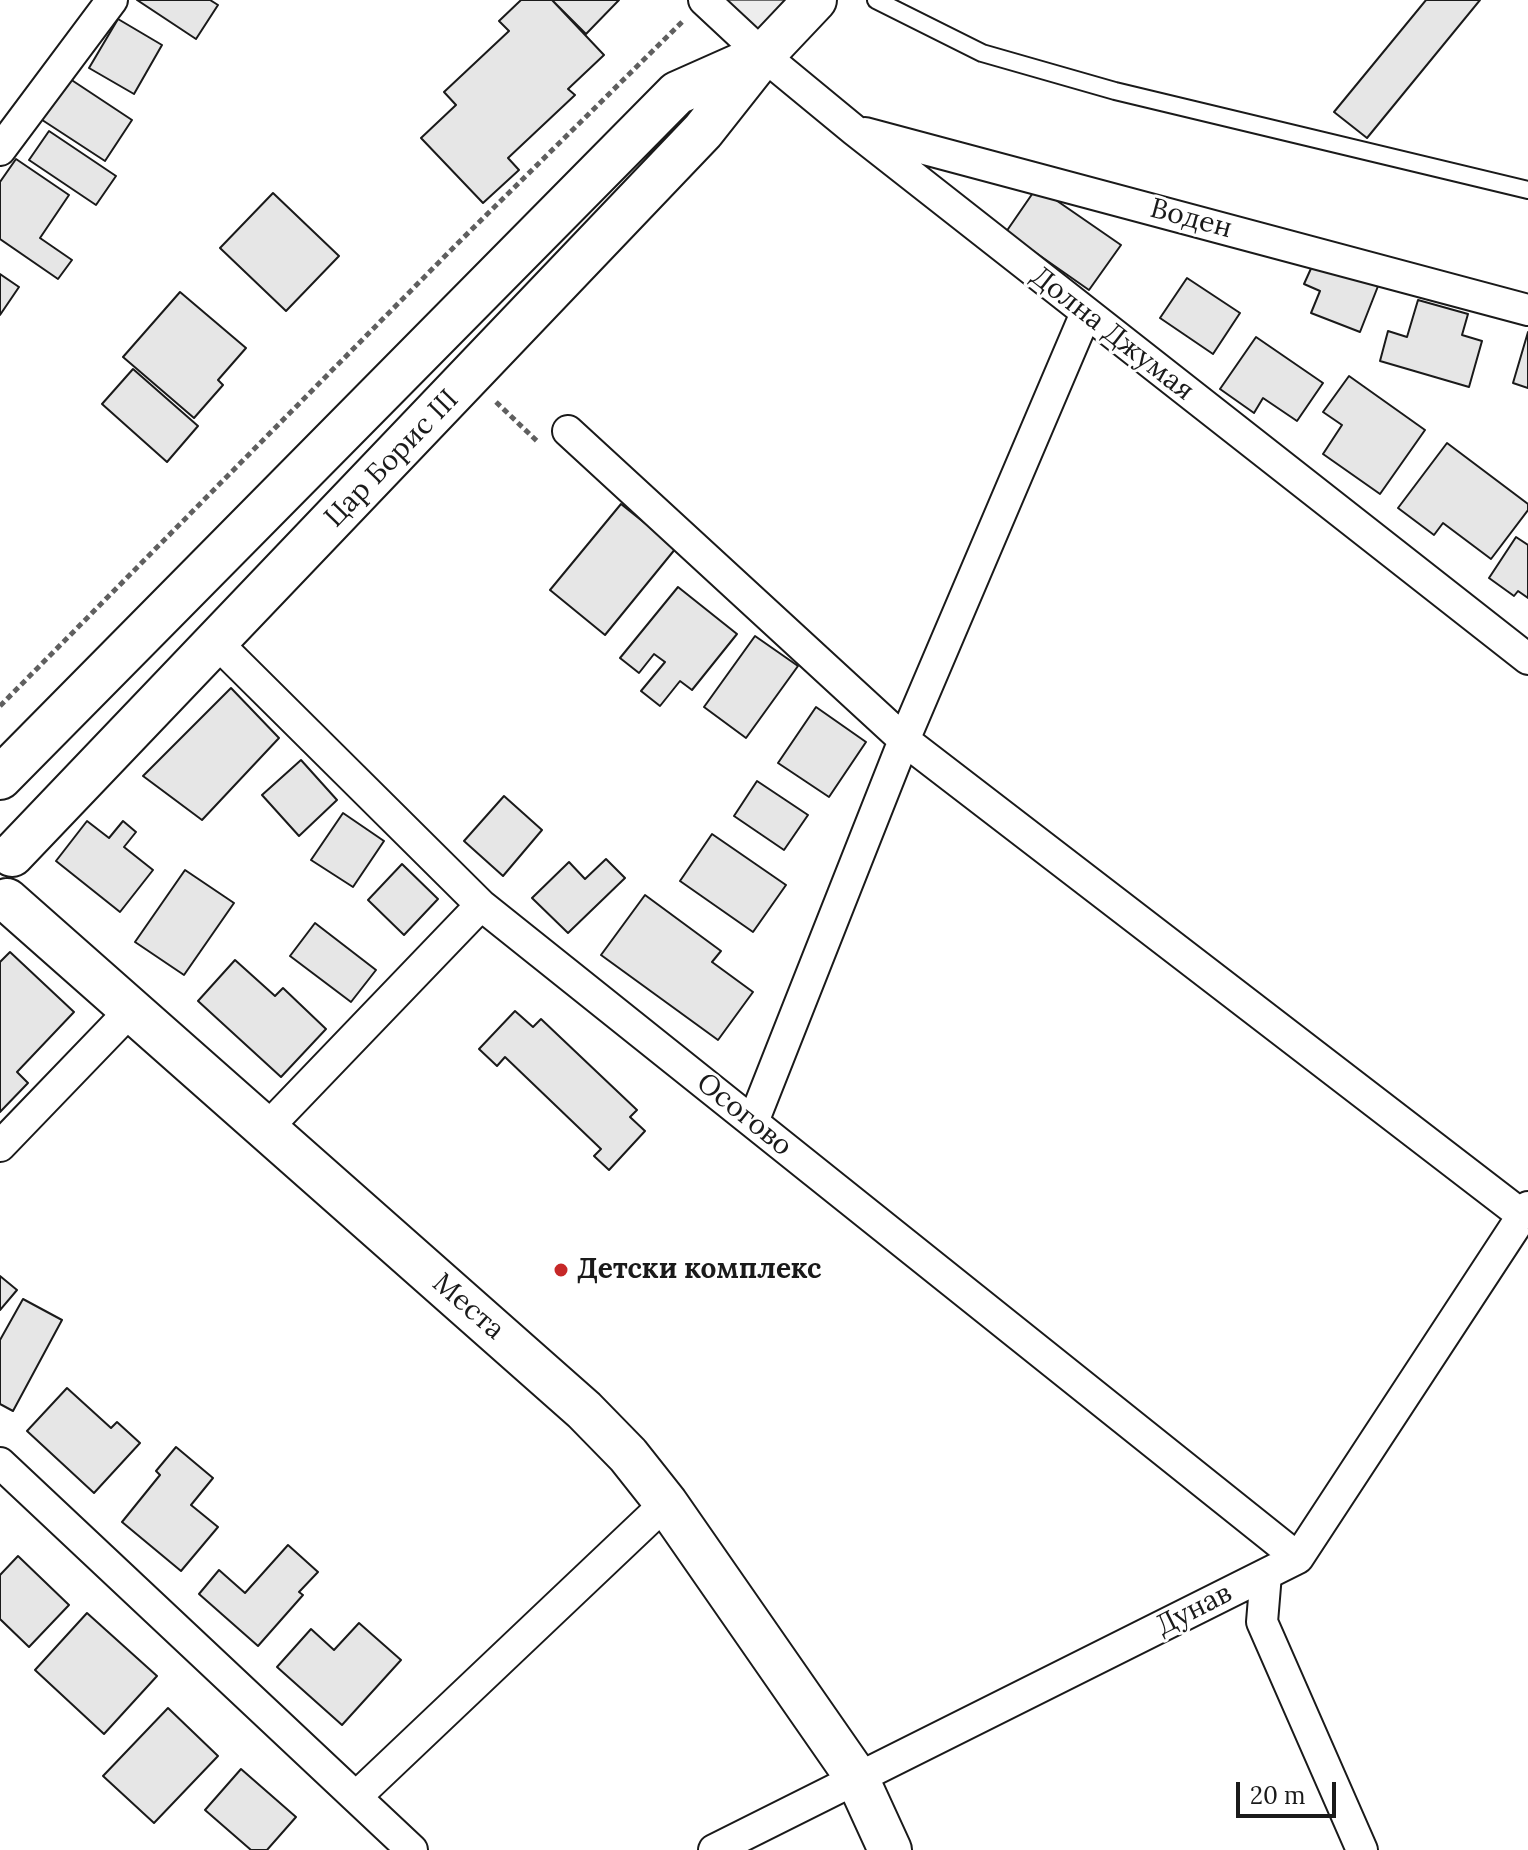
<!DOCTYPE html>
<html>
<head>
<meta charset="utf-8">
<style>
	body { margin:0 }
	#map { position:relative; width:1528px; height:1850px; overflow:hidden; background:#fff; font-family:Lora,serif }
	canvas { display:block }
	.scale { position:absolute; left:1236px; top:1782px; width:100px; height:36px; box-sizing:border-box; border:4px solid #1a1a1a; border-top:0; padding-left:10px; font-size:24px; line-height:28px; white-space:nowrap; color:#1a1a1a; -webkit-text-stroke:6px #fff; paint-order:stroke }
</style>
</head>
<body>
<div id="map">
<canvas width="1528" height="1850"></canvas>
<div class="scale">20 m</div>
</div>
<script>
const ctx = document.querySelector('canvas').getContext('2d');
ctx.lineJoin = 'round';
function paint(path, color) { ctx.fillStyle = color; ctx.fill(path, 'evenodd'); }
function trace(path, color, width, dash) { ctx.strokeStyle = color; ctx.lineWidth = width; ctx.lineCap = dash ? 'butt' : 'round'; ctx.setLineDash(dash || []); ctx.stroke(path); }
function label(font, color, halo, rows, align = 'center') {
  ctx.font = font + ' Lora,serif'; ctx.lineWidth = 6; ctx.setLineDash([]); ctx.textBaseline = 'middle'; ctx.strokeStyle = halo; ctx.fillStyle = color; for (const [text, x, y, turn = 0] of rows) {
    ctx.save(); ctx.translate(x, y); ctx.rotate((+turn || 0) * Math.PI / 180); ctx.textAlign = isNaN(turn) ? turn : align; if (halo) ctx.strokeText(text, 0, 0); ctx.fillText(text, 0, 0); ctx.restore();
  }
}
const built = new Path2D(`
	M704,0H815L763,55Z`);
paint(built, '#ededed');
trace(built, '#6a6a6a', 2);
const building = new Path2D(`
	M137,0H210L218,5L196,39Z
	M521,0H552L604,55L568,89L575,95L508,158L519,170L483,203L421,138L456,105L444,92L509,31L499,21Z
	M552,0H619L586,34Z
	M1426,0H1480L1367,138L1334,112Z
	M118,19L162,45L134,94L89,68Z
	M61,73L132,120L105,161L33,114Z
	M49,131L116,176L96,205L29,160Z
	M16,159L69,195L40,238L72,260L58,279L0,239V182Z
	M1037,187L1121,245L1089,290L1006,232Z
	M273,193L339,256L286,311L220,248Z
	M1318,253L1382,276L1360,332L1311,313L1320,291L1304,284Z
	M0,274L19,287L0,315Z
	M1187,278L1240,313L1213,354L1160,318Z
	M180,292L246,348L218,380L223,385L194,418L123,357Z
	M1418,300L1468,314L1462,335L1482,341L1469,387L1380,361L1388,331L1407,337Z
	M1528,332V388L1513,383Z
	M1256,337L1323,383L1297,421L1263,398L1254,413L1220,389Z
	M133,369L198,426L167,462L102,404Z
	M1349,376L1425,430L1380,494L1323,454L1342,425L1323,412Z
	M1447,443L1528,504V510L1491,559L1443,523L1434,535L1398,508Z
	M621,504L676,548L605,635L550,590Z
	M1516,537L1528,545V598L1518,591L1514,596L1489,578Z
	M678,587L737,634L692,690L680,681L660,706L641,691L665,662L654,654L639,673L620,658Z
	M755,636L798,666L746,738L704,707Z
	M231,688L279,738L202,820L143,776Z
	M816,707L866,742L829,797L778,763Z
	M301,760L337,800L299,836L262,795Z
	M757,781L808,815L784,850L734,816Z
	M504,796L542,830L503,876L464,841Z
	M343,813L384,841L353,887L311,860Z
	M87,821L109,838L123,821L136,832L124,847L153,870L120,912L56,861Z
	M712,834L786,885L753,932L680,881Z
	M606,859L625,878L568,933L532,898L569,862L585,879Z
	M402,864L438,899L404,935L368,900Z
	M185,870L234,903L184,975L135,942Z
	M645,895L721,951L712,962L753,992L718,1040L601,955Z
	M315,923L376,970L351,1002L290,956Z
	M10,952L74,1012L17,1072L28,1083L0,1112V962Z
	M235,960L275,996L283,988L326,1029L281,1077L198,1001Z
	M515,1011L533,1027L541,1019L637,1110L630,1117L645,1131L609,1170L594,1156L601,1149L505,1057L497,1066L479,1049Z
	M0,1276L17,1290L0,1310Z
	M23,1299L62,1320L13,1411L0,1404V1340Z
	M67,1388L111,1428L117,1422L140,1443L94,1493L27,1431Z
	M176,1447L213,1478L191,1505L218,1527L181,1571L122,1522L160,1475L156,1471Z
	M288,1545L318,1572L299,1592L303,1595L258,1646L199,1594L219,1570L245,1593Z
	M18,1556L69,1605L29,1647L0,1619V1575Z
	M87,1613L157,1676L104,1734L35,1670Z
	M359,1623L401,1660L342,1725L277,1667L311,1629L334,1650Z
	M168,1708L218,1756L154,1823L103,1776Z
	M241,1769L296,1817L267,1850H251L205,1810Z`);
paint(building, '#e6e6e6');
trace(building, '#1a1a1a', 2);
const service = new Path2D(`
	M876,0L982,53L1115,91L1528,190`);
const minor = new Path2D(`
	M704,0L763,55L854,130L1528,659
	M865,133L1528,310
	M0,150L112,0
	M568,431L904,740L1522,1215
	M217,643L481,905L1298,1558
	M753,1122L904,740L1086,313
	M266,1129L481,905
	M0,1146L131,1010
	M0,1463L412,1850
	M1266,1574L1262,1622L1362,1850
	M357,1796L666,1503
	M714,1850L1298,1558L1528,1207`);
const secondary = new Path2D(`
	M0,778L677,93L758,57
	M12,855L703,131L763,55L815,0
	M7,900L584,1410L628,1455L666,1503L857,1778L890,1850`);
trace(service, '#1a1a1a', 20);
trace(minor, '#1a1a1a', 34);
trace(secondary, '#1a1a1a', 46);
trace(new Path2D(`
	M496,402L538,442
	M0,706L458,243L683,21`), '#5f5f5f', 5, [6, 4]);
trace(service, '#fff', 16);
trace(minor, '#fff', 30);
trace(secondary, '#fff', 42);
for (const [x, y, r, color] of [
	[561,1270,8,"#c62828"]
]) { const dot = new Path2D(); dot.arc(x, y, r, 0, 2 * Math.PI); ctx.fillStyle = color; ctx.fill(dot); trace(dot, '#fff', 3); }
label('28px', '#1a1a1a', '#fff', [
	["Воден",1191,219,15],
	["Долна Джумая",1112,334,38],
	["Цар Борис III",392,459,-46],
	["Осогово",744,1115,39],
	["Места",468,1307,41],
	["Дунав",1194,1610,-27]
]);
label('bold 28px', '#1a1a1a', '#fff', [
	["Детски комплекс",577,1270]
], 'left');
</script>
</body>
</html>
